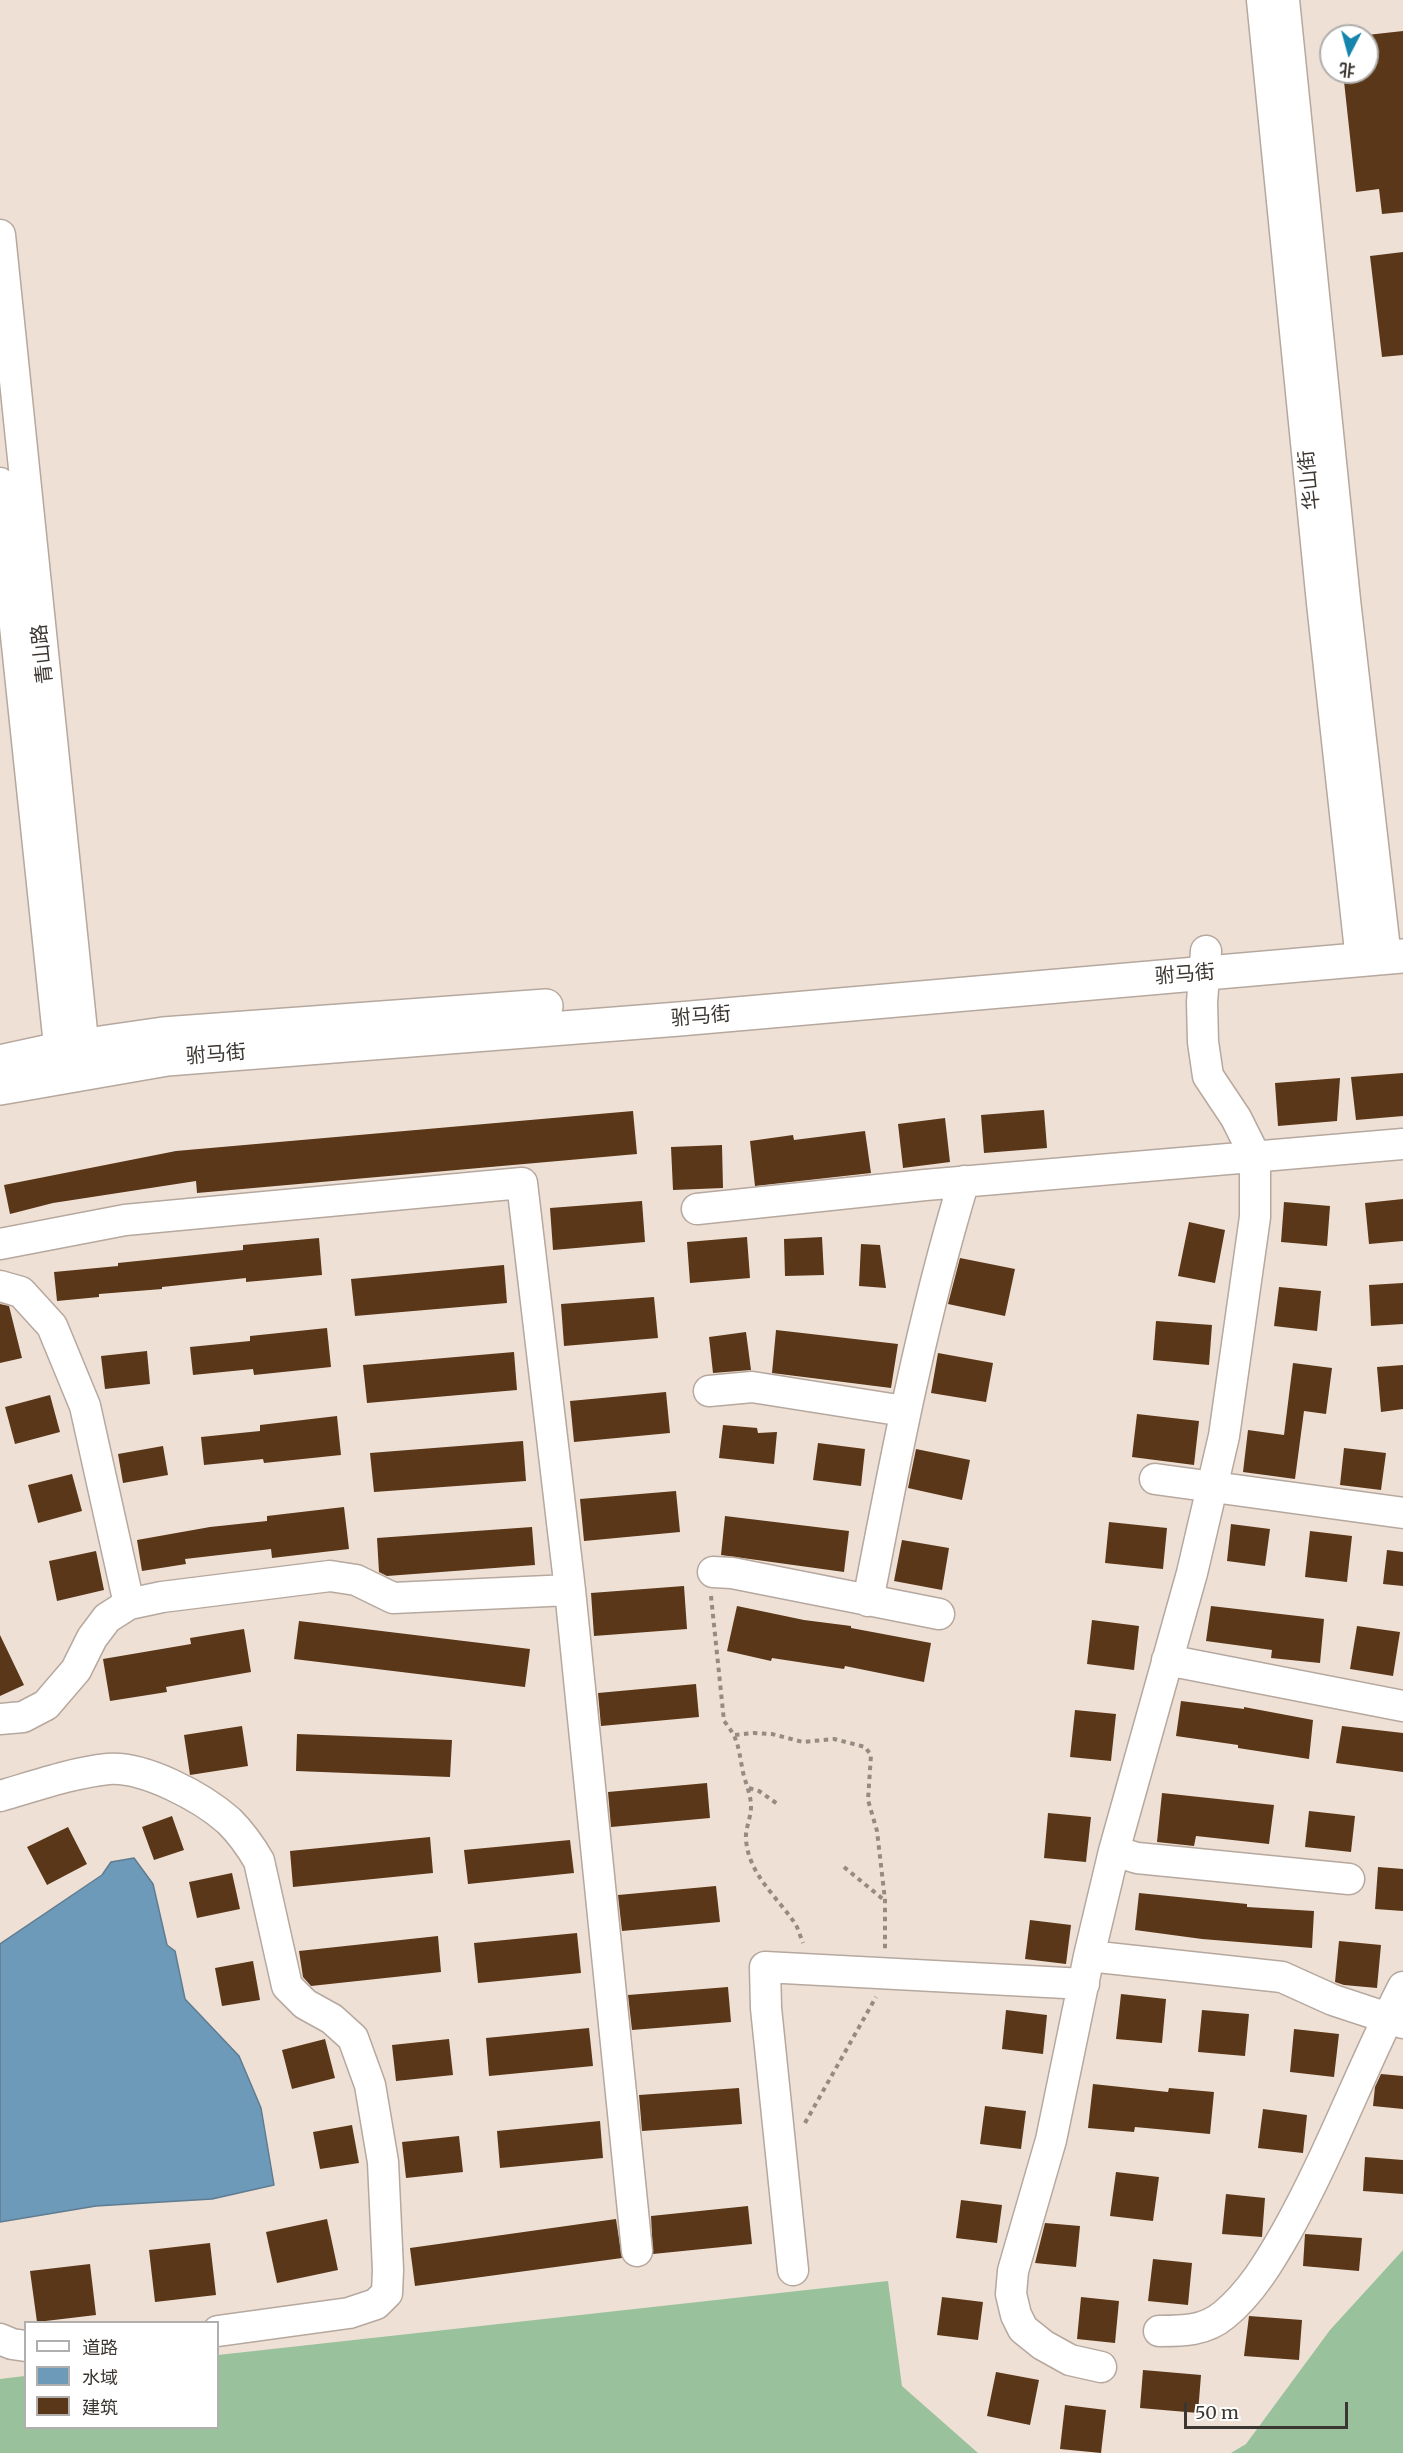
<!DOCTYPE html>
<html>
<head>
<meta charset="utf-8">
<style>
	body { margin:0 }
	#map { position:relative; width:1403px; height:2453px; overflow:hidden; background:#efe0d5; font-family:Merriweather,"Noto Sans SC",serif }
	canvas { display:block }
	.legend { position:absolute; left:24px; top:2321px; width:195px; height:108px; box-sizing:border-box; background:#fff; border:2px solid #b1afad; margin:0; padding:8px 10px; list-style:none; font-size:18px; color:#3b3631 }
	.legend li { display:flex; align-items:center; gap:12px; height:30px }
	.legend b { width:30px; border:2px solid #b1afad }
	.north { position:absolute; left:1319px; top:24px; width:60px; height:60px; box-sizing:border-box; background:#fff; border:2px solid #b1afad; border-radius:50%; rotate:186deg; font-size:16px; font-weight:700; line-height:24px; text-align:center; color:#3b3631 }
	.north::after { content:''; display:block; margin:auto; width:21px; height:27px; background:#1585ac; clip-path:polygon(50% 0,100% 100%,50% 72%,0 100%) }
	.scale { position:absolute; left:1184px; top:2402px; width:164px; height:27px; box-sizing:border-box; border:3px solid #3b3631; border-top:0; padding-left:8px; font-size:18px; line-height:21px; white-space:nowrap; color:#3b3631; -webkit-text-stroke:4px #fff; paint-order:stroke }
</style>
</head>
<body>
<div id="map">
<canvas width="1403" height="2453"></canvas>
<ul class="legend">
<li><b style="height:8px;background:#fff"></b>道路</li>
<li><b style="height:16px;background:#6e9ab9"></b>水域</li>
<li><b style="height:16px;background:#5a3718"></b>建筑</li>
</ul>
<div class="north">北</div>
<div class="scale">50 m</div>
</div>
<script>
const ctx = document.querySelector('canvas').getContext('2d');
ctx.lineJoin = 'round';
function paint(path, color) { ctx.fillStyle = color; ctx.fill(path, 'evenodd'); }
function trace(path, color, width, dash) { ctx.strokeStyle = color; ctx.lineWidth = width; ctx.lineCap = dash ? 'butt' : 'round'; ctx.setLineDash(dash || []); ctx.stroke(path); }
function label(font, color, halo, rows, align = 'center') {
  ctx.font = font + ' Merriweather,"Noto Sans SC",serif'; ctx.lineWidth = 6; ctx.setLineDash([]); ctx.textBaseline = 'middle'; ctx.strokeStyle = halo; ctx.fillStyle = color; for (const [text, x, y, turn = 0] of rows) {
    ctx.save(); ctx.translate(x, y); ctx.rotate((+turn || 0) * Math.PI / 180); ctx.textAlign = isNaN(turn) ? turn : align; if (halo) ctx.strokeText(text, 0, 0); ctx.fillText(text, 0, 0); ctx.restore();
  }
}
paint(new Path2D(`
	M1403,2250V2453H1231L1246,2444L1330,2330Z
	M888,2281L902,2386L978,2453H0V2379L25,2376L26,2428H218V2355Z`), '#99c19c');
const water = new Path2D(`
	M134,1858L153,1884L167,1945L175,1951L185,1999L239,2056L261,2108L274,2185L212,2199L96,2206L0,2222V1944L102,1875L111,1862Z`);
paint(water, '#6e9ab9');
trace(water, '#5f7c90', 1.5);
paint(new Path2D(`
	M1403,31V212L1382,214L1379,189L1356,192L1343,72H1367V35Z
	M1403,252V355L1382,357L1370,256Z
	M1403,1073V1116L1356,1120L1351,1077Z
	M1340,1078L1337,1121L1278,1126L1275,1083Z
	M1044,1110L1047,1148L984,1153L981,1115Z
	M633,1111L637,1154L197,1193L196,1181L53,1203L10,1214L4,1185L176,1151Z
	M945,1118L950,1162L903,1168L898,1124Z
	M865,1131L871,1173L755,1186L750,1141L793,1135L794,1140Z
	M722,1145L723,1188L673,1190L671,1147Z
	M1403,1199V1241L1369,1244L1365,1203Z
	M642,1201L645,1242L553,1250L550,1208Z
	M1284,1202L1330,1206L1327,1246L1281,1242Z
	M1189,1222L1225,1230L1215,1283L1178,1276Z
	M747,1237L750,1278L690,1283L687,1242Z
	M822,1237L824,1275L785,1276L784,1239Z
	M319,1238L322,1275L246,1282V1278L162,1287V1289L99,1294V1297L57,1301L54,1272L118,1266V1263L243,1250V1245Z
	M861,1244L880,1245L886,1288L859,1286Z
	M960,1258L1015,1269L1005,1316L948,1304Z
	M504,1265L507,1303L355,1316L351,1279Z
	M1403,1283V1324L1371,1326L1369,1285Z
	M1279,1287L1321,1291L1317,1331L1274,1326Z
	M654,1297L658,1338L564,1346L561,1304Z
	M0,1304L9,1306L22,1358L0,1363Z
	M1156,1321L1212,1325L1209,1365L1153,1360Z
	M327,1328L331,1367L254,1375L253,1369L193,1375L190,1347L250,1341V1336Z
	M776,1330L898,1344L891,1388L772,1373Z
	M746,1332L751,1370L713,1373L709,1337Z
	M147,1351L150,1384L105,1389L101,1356Z
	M514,1352L517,1390L367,1403L363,1365Z
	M938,1353L993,1363L986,1402L931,1393Z
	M1293,1363L1332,1368L1326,1414L1304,1411L1295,1479L1243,1472L1248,1430L1284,1435Z
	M1403,1365V1409L1381,1412L1377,1367Z
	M666,1392L670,1433L574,1442L570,1401Z
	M50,1395L60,1432L15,1444L5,1407Z
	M1137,1414L1199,1421L1194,1465L1132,1457Z
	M337,1416L341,1455L264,1463L263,1459L204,1465L201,1437L260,1431V1425Z
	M723,1425L757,1428L758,1433L777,1432L774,1464L719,1458Z
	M523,1441L526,1481L374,1492L370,1453Z
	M818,1443L865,1449L861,1486L813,1480Z
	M163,1446L168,1475L123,1483L118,1454Z
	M1344,1448L1386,1453L1381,1490L1340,1485Z
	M916,1449L970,1460L962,1500L908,1488Z
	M72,1474L82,1511L38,1523L28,1485Z
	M676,1491L680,1532L584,1541L580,1499Z
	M344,1507L349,1549L272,1558L271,1549L185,1559L186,1564L142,1571L137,1540L210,1527L267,1521V1516Z
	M725,1516L849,1531L844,1572L721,1555Z
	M1109,1522L1167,1528L1163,1569L1105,1563Z
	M1231,1524L1270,1529L1265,1566L1227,1561Z
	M532,1527L535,1565L387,1576L379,1572L377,1538Z
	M1310,1531L1352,1536L1347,1582L1305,1577Z
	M902,1540L949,1548L942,1590L894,1581Z
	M1387,1550L1403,1552V1586L1383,1584Z
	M96,1551L104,1590L57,1601L49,1561Z
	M684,1586L687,1629L594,1636L591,1593Z
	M737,1606L804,1620L851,1626V1628L931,1643L924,1682L845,1666L844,1669L772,1658L771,1661L727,1651Z
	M1211,1606L1324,1619L1320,1663L1271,1658L1272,1650L1206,1641Z
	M1092,1620L1139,1626L1134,1670L1087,1664Z
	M299,1621L530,1649L525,1687L294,1659Z
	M1357,1626L1400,1632L1393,1676L1350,1669Z
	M244,1629L251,1672L166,1687L167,1692L110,1701L103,1659L191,1644L190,1638Z
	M0,1635L24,1685L0,1696Z
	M696,1684L699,1717L601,1726L598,1693Z
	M1181,1701L1244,1709V1707L1313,1720L1309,1759L1238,1748V1745L1176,1736Z
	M1075,1710L1116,1714L1111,1761L1070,1757Z
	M242,1726L248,1766L190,1775L184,1735Z
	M1342,1726L1403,1733V1772L1336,1763Z
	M297,1734L452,1740L450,1777L296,1771Z
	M707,1783L710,1818L611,1827L608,1792Z
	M1162,1793L1274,1805L1269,1844L1196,1836L1194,1846L1157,1842Z
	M1309,1811L1355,1816L1351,1852L1305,1847Z
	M1048,1813L1091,1817L1086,1862L1044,1858Z
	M172,1816L184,1850L154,1860L142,1827Z
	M68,1827L87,1864L47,1885L27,1847Z
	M430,1837L433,1873L293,1887L290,1851Z
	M570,1840L574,1873L468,1884L464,1850Z
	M1378,1867L1403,1869V1911L1375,1909Z
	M232,1873L240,1909L197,1918L189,1882Z
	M716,1886L720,1922L622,1931L618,1895Z
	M1139,1893L1247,1904V1907L1314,1911L1312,1948L1202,1939L1135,1930Z
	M1030,1920L1071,1925L1066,1964L1025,1959Z
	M577,1933L581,1973L478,1983L474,1943Z
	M438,1936L441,1972L311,1986L303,1977L299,1951Z
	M1339,1941L1381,1945L1377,1988L1344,1985L1335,1982Z
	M253,1961L260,2000L222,2006L215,1968Z
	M728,1987L731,2022L632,2030L628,1995Z
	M1121,1994L1166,1999L1162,2043L1116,2039Z
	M1006,2010L1047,2015L1043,2054L1002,2049Z
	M1202,2010L1249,2014L1245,2056L1198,2052Z
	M589,2028L593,2066L489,2076L486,2038Z
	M1294,2029L1339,2034L1334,2077L1290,2072Z
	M325,2039L335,2078L292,2089L282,2050Z
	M449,2039L453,2075L396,2081L392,2045Z
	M1381,2074L1403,2076V2109L1373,2106L1375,2087Z
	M1093,2084L1168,2092L1169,2088L1214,2092L1210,2134L1135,2127L1134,2132L1088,2128Z
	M739,2088L742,2124L642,2131L639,2095Z
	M985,2106L1026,2111L1021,2149L980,2144Z
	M1263,2109L1307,2115L1303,2153L1258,2148Z
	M600,2121L603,2158L500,2168L497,2131Z
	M352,2125L359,2163L320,2169L313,2132Z
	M459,2136L463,2172L406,2178L402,2142Z
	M1365,2157L1403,2160V2194L1363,2191Z
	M1116,2172L1159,2177L1153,2221L1110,2216Z
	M1226,2194L1265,2198L1262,2237L1222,2234Z
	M961,2200L1002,2205L997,2243L956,2238Z
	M748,2206L752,2244L653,2254L651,2216Z
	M327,2219L338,2270L277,2283L266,2232Z
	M616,2219L622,2258L415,2286L410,2248Z
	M1045,2223L1080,2226L1076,2267L1035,2263Z
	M1305,2234L1362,2238L1359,2271L1303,2266Z
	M210,2243L216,2295L155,2302L149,2250Z
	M1153,2259L1192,2263L1188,2305L1148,2301Z
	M90,2264L96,2315L37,2322L30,2271Z
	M942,2297L983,2302L978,2340L937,2335Z
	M1081,2297L1119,2301L1115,2343L1077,2339Z
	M1249,2316L1302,2320L1299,2360L1244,2356Z
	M1143,2370L1201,2375L1198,2413L1140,2408Z
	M996,2372L1039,2380L1030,2425L987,2416Z
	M1065,2405L1106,2410L1101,2453L1060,2449Z`), '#5a3718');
const minor = new Path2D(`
	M1262,0L1322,603L1361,960
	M1284,0L1345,600L1386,958
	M0,235L86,1070
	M0,483L62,1074
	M697,1209L925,1185L1403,1144
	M0,1244L125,1220L522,1183L570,1590L637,2251
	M0,1286L21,1292L52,1326L85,1406L129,1604
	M709,1391L752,1387L904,1411
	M1155,1479L1403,1513
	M713,1572L732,1573L939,1614
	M868,1601C895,1460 922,1319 964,1181
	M1167,1660L1403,1706
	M0,1719L23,1717L46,1705L76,1670L92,1638L107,1618L129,1604L162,1597L330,1576L356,1580L393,1598L570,1590
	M0,1796C35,1786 71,1773 108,1769C144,1766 202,1797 229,1821C241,1833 251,1847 259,1861L287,1986L305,2004L332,2019L353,2038L370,2085L383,2162L388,2270L387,2293L376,2304L349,2313L218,2331
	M1114,1851L1137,1858L1349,1879
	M1089,1956L1282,1977L1333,2000L1403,2023
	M793,2270L766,2008L765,1967L1084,1984
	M1159,2331C1183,2331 1205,2331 1224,2315C1251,2293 1270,2261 1287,2231C1331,2152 1362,2067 1403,1987
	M0,2339L12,2344L26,2346
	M1101,2367L1070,2360L1043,2345L1023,2329L1016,2315L1011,2294L1013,2271L1051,2140L1089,1956L1114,1851L1192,1573L1224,1436L1255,1217V1156L1236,1118L1208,1076L1203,1042L1202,1002L1206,951`);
const major = new Path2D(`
	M0,1062L59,1049L163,1034L546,1006
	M0,1088L167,1059L679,1019L1403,956`);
trace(minor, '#b6a89e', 33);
trace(major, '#b6a89e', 36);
trace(new Path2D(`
	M711,1596L724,1721C738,1738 738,1746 742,1767C744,1781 751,1792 751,1807C751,1818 745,1829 746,1839C748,1873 776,1896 794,1922C798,1927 800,1936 803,1943
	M735,1735L754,1733L772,1734L803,1742L834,1739L865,1747L871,1755L868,1800L877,1831L885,1900V1949
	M749,1788L759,1791L779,1805
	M844,1867L884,1900
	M805,2123L876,1997`), '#958b83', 4, [4.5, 4.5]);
trace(minor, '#fff', 30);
trace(major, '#fff', 33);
label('20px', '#3b3631', '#fff', [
	["华山街",1310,480,-96],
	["青山路",43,654,-96],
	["驸马街",1185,975,-5],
	["驸马街",701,1017,-5],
	["驸马街",216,1055,-5]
]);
</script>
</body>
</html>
